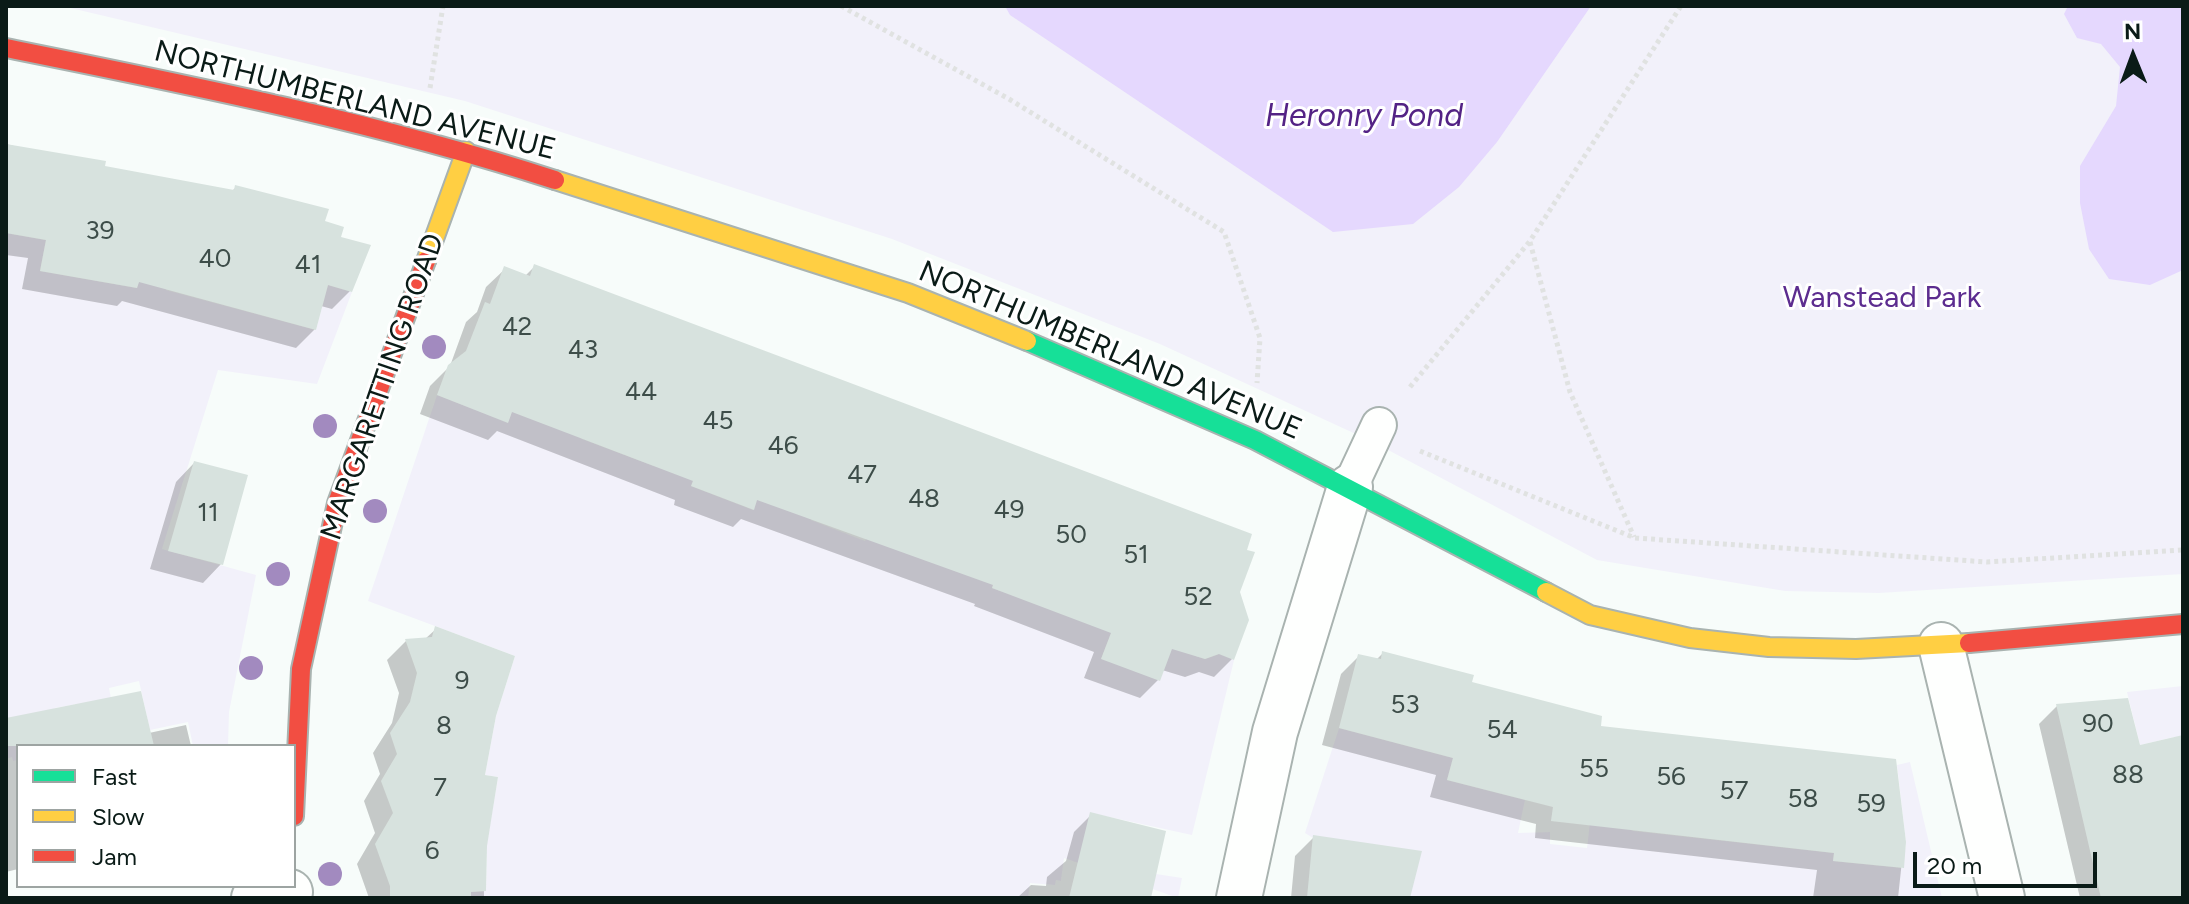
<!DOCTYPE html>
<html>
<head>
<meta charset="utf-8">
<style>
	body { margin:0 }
	#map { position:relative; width:2189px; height:904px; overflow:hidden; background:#f7fcfa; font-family:Figtree,sans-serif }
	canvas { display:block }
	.frame { position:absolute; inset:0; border:8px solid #0a1b17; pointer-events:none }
	.legend { position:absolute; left:16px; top:744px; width:280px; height:144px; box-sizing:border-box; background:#fff; border:2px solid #9da4a2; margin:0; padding:10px 14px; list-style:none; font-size:24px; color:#0a1b17 }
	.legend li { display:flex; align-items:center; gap:16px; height:40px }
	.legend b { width:40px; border:2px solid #9da4a2 }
	.north { position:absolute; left:2093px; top:16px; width:80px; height:80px; -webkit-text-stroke:6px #fff; paint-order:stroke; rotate:359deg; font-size:22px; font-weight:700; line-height:32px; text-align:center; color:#0a1b17 }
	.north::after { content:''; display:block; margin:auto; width:28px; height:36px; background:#0a1b17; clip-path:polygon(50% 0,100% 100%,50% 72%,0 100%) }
	.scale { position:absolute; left:1913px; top:852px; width:184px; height:36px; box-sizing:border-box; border:4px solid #0a1b17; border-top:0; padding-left:10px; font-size:24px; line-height:28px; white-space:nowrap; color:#0a1b17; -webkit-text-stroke:6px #fff; paint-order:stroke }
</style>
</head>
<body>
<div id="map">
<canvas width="2189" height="904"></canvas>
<div class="frame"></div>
<ul class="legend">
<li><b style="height:10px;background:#16e098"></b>Fast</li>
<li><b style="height:10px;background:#ffcf43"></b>Slow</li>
<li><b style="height:10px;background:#f24e42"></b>Jam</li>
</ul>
<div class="north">N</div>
<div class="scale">20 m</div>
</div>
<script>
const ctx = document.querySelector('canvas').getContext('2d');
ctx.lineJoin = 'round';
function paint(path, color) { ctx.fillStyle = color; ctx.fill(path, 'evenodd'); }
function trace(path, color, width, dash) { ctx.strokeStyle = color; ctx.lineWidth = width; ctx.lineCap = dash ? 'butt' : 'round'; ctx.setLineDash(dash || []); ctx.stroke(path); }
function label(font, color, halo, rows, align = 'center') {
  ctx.font = font + ' Figtree,sans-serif'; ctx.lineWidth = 6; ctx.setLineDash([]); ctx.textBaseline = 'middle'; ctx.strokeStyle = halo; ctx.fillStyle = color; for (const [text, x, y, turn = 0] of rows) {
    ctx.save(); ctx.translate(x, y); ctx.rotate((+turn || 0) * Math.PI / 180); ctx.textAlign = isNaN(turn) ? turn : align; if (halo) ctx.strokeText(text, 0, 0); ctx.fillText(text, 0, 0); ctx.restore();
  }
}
paint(new Path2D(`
	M62,6H2183V574L1879,593L1785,591L1597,560L1371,441L1160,344L892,239L465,101Z
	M155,221L182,228L166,290L316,330L328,285L352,292L317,384L218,370L162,549L256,575L229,712L228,746H193L188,722L150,730L139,681L109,688L112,704L79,712L77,704L55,708L18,746V760L13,761L12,757L6,759V233L46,240L40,271L137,288Z
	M687,377L695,474L691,486L753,510L772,461L843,436L811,520L865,541L867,538L1007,545L992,588L1113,628L1101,659L1183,619L1184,641L1193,655L1205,659L1219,654L1234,660L1192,835L1091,813L1156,874L1182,878L1178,898L1064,858L1061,881L1056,880L1055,885L1030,883L1028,898H471V892L486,891L487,843L498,777L485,775L496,716L515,656L368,601L437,395L508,422L524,380L582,439L654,466Z
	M2183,686V744L2174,737L2140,745L2127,692Z
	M1339,728L1453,758L1447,780L1525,800L1518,833L1550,832V844L1587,848L1591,812L1634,831L1834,853L1833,861L1903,868L1906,842L1897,765L1910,762L1942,898H1410L1305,833Z`), '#f2f1fa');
paint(new Path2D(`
	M1005,6H1591L1497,142L1459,187L1413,224L1333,232L1010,15Z
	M2068,6H2183V270L2150,285L2109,279L2089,249L2080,203V166L2116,106L2120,67L2101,44L2077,38L2064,14Z`), '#e5d8fe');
paint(new Path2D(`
	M6,144L103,168L231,192L236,187L323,222L339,239L351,290L332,309L321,306L315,329L296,348L122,301L117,306L22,289L28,258L6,255Z
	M535,266L1238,592L1232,659L1214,677L1199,672L1185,677L1162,670L1158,680L1140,698L1084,678L1094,652L974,606L975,604L741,519L733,527L674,505L675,500L497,431L488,440L420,414L430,386L450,366L466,322L477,312L486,287L505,269L525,276Z
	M194,463L221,564L203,583L150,569L176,482Z
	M436,629L494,715L483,776L484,898H369L357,864L375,833L364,801L380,774L373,753L392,723L399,693L387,660L406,641L425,639Z
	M1383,653L1599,728L1904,842L1898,898H1813L1817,870L1535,838L1536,824L1430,797L1436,775L1322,745L1341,674L1359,656L1376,660Z
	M2057,706L2138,748L2183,753V898H2080L2039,724Z
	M6,723L149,733L186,725L191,746H18V869L6,872Z
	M1091,815L1148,898H1017L1031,885L1046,886L1047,877L1066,861L1074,832Z
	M1314,837L1408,898H1291L1295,856Z`), '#0003');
paint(new Path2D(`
	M6,144L106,161L105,166L234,190L235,185L329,209L325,221L344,227L341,237L371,245L352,292L328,285L316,330L139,282L137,288L40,271L46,240L6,233Z
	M534,264L1252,534L1247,550L1255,552L1240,592L1249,620L1234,660L1219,654L1205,659L1172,649L1160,681L1101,659L1111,633L992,588L993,585L757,500L754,510L691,486L693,481L512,412L508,423L437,395L448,365L466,351L485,302L490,304L504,266L530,276Z
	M194,461L248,475L223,565L168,551Z
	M435,626L515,656L496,716L485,775L498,777L487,846L486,891L471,892V898H390V886L375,844L393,813L381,781L397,754L390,733L410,702L417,673L405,639L432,637Z
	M1382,651L1474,675L1472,682L1602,716L1601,726L1896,759L1906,842L1904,868L1833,861L1834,853L1551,821L1553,807L1447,780L1453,758L1339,728L1358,654L1381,659Z
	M141,691L154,746H6V718Z
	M2128,698L2140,745L2183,735V898H2101L2056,704Z
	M1090,812L1166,831L1151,898H1069Z
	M1313,835L1422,851L1410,898H1307Z`), '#d7e2de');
const lane = new Path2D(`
	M1350,487L1379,425`);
const street = new Path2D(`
	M1941,645L2002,898
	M254,898L290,892
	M1239,898L1275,732L1350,487`);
const fast = new Path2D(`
	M1027,341L1255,440L1546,592`);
const slow = new Path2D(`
	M555,180L908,293L1027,341
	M426,261L466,151
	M1546,592L1590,615L1690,638L1769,647L1856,649L1969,643`);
const jam = new Path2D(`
	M6,48C190,85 376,122 555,180
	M1969,643L2183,624
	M294,816L301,669L337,503L426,261`);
trace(lane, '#a9b3b0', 38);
trace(street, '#a9b3b0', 48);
trace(fast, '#a9b3b0', 22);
trace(slow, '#a9b3b0', 22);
trace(jam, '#a9b3b0', 22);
trace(new Path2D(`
	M841,6L1009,99L1224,232L1260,338L1257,383
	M430,88L443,6
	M1530,242L1570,392L1634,537
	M1410,387L1530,241L1681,6
	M1420,451L1635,538L1987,562L2183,550`), '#e0e2e1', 5, [4, 4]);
trace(lane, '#fefffe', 34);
trace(street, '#fefffe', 44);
trace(fast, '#16e098', 18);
trace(slow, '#ffcf43', 18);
trace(jam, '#f24e42', 18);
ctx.fillStyle = '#a28abf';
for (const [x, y] of [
	[434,347],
	[325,426],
	[375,511],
	[278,574],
	[251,668],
	[330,874]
]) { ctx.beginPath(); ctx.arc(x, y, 12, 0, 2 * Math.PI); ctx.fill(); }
label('26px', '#3d4d49', null, [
	["39",100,231],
	["40",215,259],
	["41",308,265],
	["42",517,327],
	["43",583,350],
	["44",641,392],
	["45",718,421],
	["46",783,446],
	["47",862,475],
	["48",924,499],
	["49",1009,510],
	["11",208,513],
	["50",1071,535],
	["51",1136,555],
	["52",1198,597],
	["9",462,681],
	["53",1405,705],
	["90",2098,724],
	["8",444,726],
	["54",1502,730],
	["55",1594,769],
	["88",2128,775],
	["56",1671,777],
	["7",440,788],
	["57",1734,791],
	["58",1803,799],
	["59",1871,804],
	["6",432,851]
]);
label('30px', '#0a1b17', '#fff', [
	["NORTHUMBERLAND AVENUE",355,101,14],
	["NORTHUMBERLAND AVENUE",1110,351,23],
	["MARGARETTING ROAD",383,387,-71]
]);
label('30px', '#5c2c8f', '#fff', [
	["Wanstead Park",1882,298]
]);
label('italic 32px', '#532285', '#fff', [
	["Heronry Pond",1364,117]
]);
</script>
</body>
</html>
